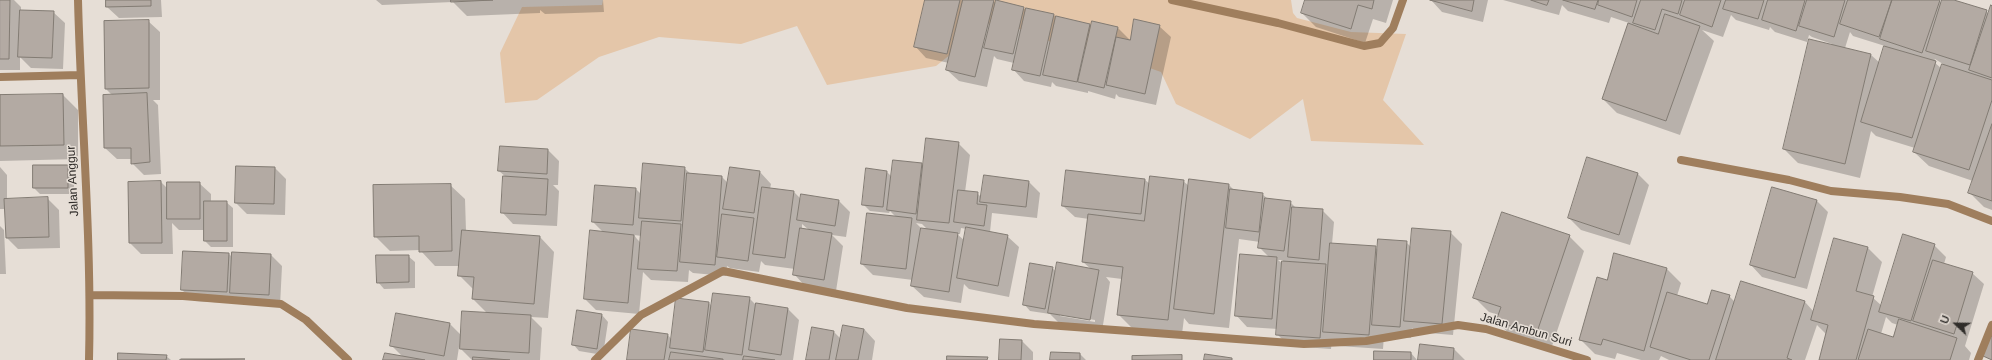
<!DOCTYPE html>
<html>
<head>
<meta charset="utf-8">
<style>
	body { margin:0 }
	#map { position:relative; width:1992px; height:360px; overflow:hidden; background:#e6ded6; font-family:Arial,sans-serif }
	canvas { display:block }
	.north { position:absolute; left:1936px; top:304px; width:40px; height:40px; -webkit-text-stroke:3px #e6ded6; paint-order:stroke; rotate:292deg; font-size:11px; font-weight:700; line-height:16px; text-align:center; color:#302d2a }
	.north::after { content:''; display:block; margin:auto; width:14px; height:18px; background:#302d2a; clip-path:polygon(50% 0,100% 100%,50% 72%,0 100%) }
</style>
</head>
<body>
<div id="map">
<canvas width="1992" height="360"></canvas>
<div class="north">U</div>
</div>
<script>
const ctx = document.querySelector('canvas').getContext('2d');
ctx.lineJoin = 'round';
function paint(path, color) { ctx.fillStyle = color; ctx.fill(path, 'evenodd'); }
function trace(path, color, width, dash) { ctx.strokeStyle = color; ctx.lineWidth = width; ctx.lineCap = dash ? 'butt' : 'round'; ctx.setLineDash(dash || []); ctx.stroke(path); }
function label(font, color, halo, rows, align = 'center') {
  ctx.font = font + ' Arial,sans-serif'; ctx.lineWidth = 3; ctx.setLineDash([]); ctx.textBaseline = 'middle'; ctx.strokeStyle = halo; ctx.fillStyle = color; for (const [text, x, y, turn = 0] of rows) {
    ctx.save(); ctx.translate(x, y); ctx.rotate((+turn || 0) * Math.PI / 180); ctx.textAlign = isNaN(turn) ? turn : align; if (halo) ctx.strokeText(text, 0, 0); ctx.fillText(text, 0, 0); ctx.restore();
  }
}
paint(new Path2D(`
	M603,0H1291L1293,13L1297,18L1351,32L1406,34L1383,100L1424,145L1311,141L1303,99L1250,139L1176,104L1161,72L1110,54L1051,42L995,19L936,66L827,85L797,26L741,44L659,37L599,57L537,100L505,103L500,53L522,7L602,5Z`), '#e4c6a9');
paint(new Path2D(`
	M0,0H14L21,7V11L53,12L65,23L63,69L31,68L20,57V70H0Z
	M107,0H161L162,17L119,18L107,7Z
	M376,0H603L604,12L545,14L540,10V13L467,16L453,2L382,5Z
	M926,0H992L996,3L1054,15L1057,18L1090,25L1092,27L1118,28L1131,41L1159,26L1171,37L1156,105L1119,97L1116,94L1115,99L1088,91V93L1056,86L1052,82L1051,87L1024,81L1013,69L1014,63L997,59L994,56L987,87L959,81L947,70L949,63L926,58L915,46Z
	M1306,0H1393L1386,23L1373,19L1365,43L1316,27L1302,13Z
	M1431,0H1488L1483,22L1442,12Z
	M1503,0H1939L1942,3L1943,0H1951L1986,11L1989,14L1992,7V210L1984,207L1969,192L1973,181L1929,166L1914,152L1915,148L1876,136L1871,131L1860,178L1798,163L1784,149L1832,44L1812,37L1809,35L1807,42L1775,32L1770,27L1769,30L1736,20L1731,15L1723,37L1702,30L1714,41L1680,135L1617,113L1603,99L1629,23L1611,17L1609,23L1568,11L1562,5L1559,15ZM1850,32L1853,36L1885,46L1880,63L1871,55L1845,48ZM1935,59L1943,64L1942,69L1934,62Z
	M148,21L160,32V100H153L158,105L161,174L144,175L132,163V159H117L105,148L104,96L112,95L106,89Z
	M63,95L78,110V159L0,161V96Z
	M958,143L970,155L965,192L977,193L982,198L1029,182L1040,193L1037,218L992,213L990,232L1007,236L1019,247L1009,297L969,289L964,284L961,303L924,297L912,286L913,280L873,275L862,264L896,217L890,211L889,213L870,211L863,204L867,170L887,172L892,177L922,164L924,166ZM916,223L922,224L928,230L922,229ZM961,228L967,229L965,241L957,234H960Z
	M548,150L559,161L558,185H553L559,191L557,226L513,224L502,212L506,177L499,171Z
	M67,166L74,172V194H40L34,188Z
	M0,167L7,175V199L47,198L59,210L60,248L18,249L7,238L6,209H0Z
	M275,168L286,179L285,215L247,214L236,203Z
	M684,168L691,174L722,177L728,183L760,172L771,184L770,189L794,192L801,199L839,201L850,212L846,237L832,235L843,246L836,291L805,286L794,274L795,269L765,265L761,261L759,272L730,268L727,266L726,276L693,273L689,270L688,282L651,280L643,272L639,314L596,310L585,299L604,233L593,222L636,189L642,195ZM802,224L809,230L802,229ZM634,235L642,236L641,243L637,239Z
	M1638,174L1649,185L1630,245L1581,230L1569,218Z
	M1145,180L1150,184L1183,181L1189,186L1229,185L1235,191L1262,194L1268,199L1290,202L1296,208L1322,210L1334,222L1332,244L1375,247L1378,250L1406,242L1411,247L1450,232L1462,244L1453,335L1416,332L1412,328L1411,338L1384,336L1383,349L1339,346L1332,339L1331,349L1289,346L1277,334L1278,329L1247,327L1236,315L1269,257L1259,247L1260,242L1239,239L1229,328L1189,324L1184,318L1182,334L1133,329L1118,314L1122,279L1106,277L1110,282L1102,331L1060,324L1050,314L1030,311L1024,304L1052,268L1056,271L1091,269L1083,262L1089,219L1075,217L1063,206ZM1278,260H1283V264ZM1060,314L1095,320V322L1060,316Z
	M161,182L168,189L199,183L211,194V202H226L233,208V247H211L205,241V230H179L172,223L173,254H141L130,243Z
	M450,185L465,199L466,231L540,237L554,252L548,318L531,317L542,328L540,360H472L459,347L457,360H384L403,357L391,345L397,314L450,324L462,336L488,314L473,299L474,290L459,275L460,266H435L420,250L390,251L375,236Z
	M1817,201L1828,212L1807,289L1762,277L1751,265Z
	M0,226L4,230L6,274H0Z
	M1569,236L1584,251L1551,349L1511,336L1497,321L1499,315L1489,312L1475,298Z
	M1934,245L1946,257L1944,264L1972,273L1984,284L1965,346L1971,353L1969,360H1820L1827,335L1817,325L1805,360H1669L1661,356L1659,360H1641L1617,353L1615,359L1595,354L1580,339L1607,281L1667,269L1681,283L1677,296L1708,306L1729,296L1735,302L1742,282L1805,302L1814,312L1868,248L1882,262L1872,297L1882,306ZM1886,317L1892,323L1898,325L1893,338L1881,334Z
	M229,254L233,258L271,255L282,266L280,306L194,301L182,290Z
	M408,256L415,262V288L384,289L378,282Z
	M749,298L757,306V304L788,309L799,320L793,360H628L668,335L672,340L677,299L709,303L712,306Z
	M602,315L608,322L603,355L579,351L573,344Z
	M812,329L834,332L841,339L864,329L875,341L872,360H807Z
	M1022,341L1033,352V360H1000Z
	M1454,349L1465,360H1419Z
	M1411,353L1417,360H1375Z
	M1080,354L1086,360H1051Z
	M166,356L171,360H119Z`), '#0003');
const building = new Path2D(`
	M0,0H10L9,59H0Z
	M106,0H151V6L106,7Z
	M451,0H493L451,2Z
	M925,0H960L947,54L914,47Z
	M963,0H994L975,77L946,70Z
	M996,0L1024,7L1013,54L984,48Z
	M1305,0H1374L1372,9L1358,5L1351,29L1301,13Z
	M1430,0H1474L1472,11Z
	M1531,0H1549L1547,5Z
	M1563,0H1598L1595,9Z
	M1599,0H1637L1632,17L1598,5Z
	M1641,0H1682L1678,14L1662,9L1655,30L1633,23Z
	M1685,0H1721L1712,27L1680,15Z
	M1726,0H1764L1758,19L1723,9Z
	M1768,0H1805L1796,31L1762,20Z
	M1807,0H1845L1834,37L1799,26Z
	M1848,0H1892L1879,37L1840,24Z
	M1892,0H1940L1922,53L1880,39Z
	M1942,0H1954L1987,10L1970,65L1926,51Z
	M1991,5L1992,6V78L1969,70Z
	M1026,8L1054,14L1040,76L1012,70Z
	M20,10L54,11L52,58L18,57Z
	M1665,14L1700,26L1666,121L1602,99L1628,23L1658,34Z
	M1056,16L1090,24L1077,82L1043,75Z
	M1134,19L1160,25L1145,94L1106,85L1116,37L1130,40Z
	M149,20V88L105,89L104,21Z
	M1092,21L1118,27L1104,88L1078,82Z
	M1809,39L1871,54L1845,164L1783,149Z
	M1884,46L1936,61L1912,138L1861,122Z
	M1942,64L1992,80V100L1969,170L1913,152Z
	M147,93L150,162L131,164V148H104L103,95Z
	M63,94L64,145L0,146V95Z
	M1992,124V201L1968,193Z
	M926,138L959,142L949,223L917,220Z
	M500,146L548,149L547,174L498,171Z
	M1587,157L1638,173L1619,235L1568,218Z
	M893,160L922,163L916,214L887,210Z
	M643,163L685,167L681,221L639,218Z
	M33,165H68V188H33Z
	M236,166L275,167L274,204L235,203Z
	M730,167L760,171L754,213L723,209Z
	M866,168L887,171L883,207L862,205Z
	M1066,170L1145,179L1141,214L1062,206Z
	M687,173L722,176L715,265L680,262Z
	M984,175L1029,181L1026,207L980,202Z
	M503,176L548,179L546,215L501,213Z
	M1150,176L1184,180L1168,320L1117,315L1123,267L1082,262L1088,214L1144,221Z
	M1189,179L1229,184L1214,314L1174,309Z
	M161,181L162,243H129L128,182Z
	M167,182H200V219H167Z
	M451,184L452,251L419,252V236L374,237L373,185Z
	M595,185L636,188L633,225L592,222Z
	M762,187L794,191L785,258L753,254Z
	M1772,187L1817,200L1795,278L1750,265Z
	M1230,189L1263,193L1259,232L1226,228Z
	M958,190L978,192L977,204L987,205L984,226L954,222Z
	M801,194L839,200L835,226L797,220Z
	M48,197L49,237L6,238L4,199Z
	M1265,198L1291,201L1284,251L1258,248Z
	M204,201H227V241H204Z
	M1292,207L1323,209L1319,260L1288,257Z
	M1502,212L1570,235L1536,335L1496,321L1501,307L1473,298Z
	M867,213L912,218L906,269L861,264Z
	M722,214L754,218L748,261L717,257Z
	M642,221L681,224L677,271L638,269Z
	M966,227L1008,235L998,286L957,278Z
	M800,228L832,233L824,280L793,275Z
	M921,228L958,233L949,292L911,286Z
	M1412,228L1451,231L1442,324L1404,321Z
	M462,230L540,236L534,304L472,299L474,277L458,276Z
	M590,230L634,235L628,303L584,299Z
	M1903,234L1935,244L1911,321L1879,312Z
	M1834,238L1868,247L1856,291L1874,296L1856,360H1819L1828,325L1811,320Z
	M1378,239L1407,241L1400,327L1372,325Z
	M1330,243L1376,246L1369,335L1323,332Z
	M183,251L229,253L227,292L181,290Z
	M232,252L271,254L269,295L230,293Z
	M1614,253L1667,268L1644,351L1603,339L1601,345L1579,340L1597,277L1607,280Z
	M1240,254L1277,257L1272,319L1235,316Z
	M376,255H409V282L377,283Z
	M1933,260L1973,272L1954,334L1913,321Z
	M1282,261L1326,264L1320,338L1276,335Z
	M1057,262L1099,270L1090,320L1048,313Z
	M1030,263L1053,267L1045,309L1023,305Z
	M1741,281L1805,301L1787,358L1792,360H1716Z
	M1712,290L1730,295L1709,360H1691L1650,347L1667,292L1707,304Z
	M713,293L750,297L742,355L705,350Z
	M676,298L709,302L703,352L670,348Z
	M756,303L788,308L781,355L749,350Z
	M577,310L602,314L597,349L572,345Z
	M462,311L531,315L529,353L460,349Z
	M396,313L450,323L444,356L390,346Z
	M1899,319L1957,338L1950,360H1858L1868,329L1893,337Z
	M843,325L864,329L858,360H836Z
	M812,327L834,331L829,360H806Z
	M631,329L668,334L664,360H627Z
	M1991,336L1992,337V360L1983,356Z
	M1000,339L1022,340L1021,360H999Z
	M1420,344L1454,348L1453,360H1418Z
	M1374,351L1411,352V360H1374Z
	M671,352L723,359V360H669Z
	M1051,352L1080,353V360H1050Z
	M118,353L167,355L166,360H118Z
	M385,353L425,360H383Z
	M1205,354L1232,358V360H1204Z
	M1182,355V360H1132V356Z
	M744,356L775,360H743Z
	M947,356L988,357L987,360H947Z
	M473,357L510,360H473Z
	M181,359H245L180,360Z`);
paint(building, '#b3aaa3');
trace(building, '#827b73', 1);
trace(new Path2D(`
	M78,0C81,120 92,240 89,360
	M1172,0L1278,23L1364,46L1380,43L1393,28L1403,0
	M0,77L80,75
	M1681,160L1789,180L1831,191L1900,197L1948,204L1992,221
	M91,295L183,296L281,304L306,320L348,360
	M595,360L641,315L723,271L907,308L1034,324L1304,344L1366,341L1458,325L1486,329L1587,360
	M1978,360L1992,325`), '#9f7e5d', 8);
label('12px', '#302d2a', '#e6ded6', [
	["Jalan Anggur",73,181,-93],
	["Jalan Ambun Suri",1526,330,16]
]);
</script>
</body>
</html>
